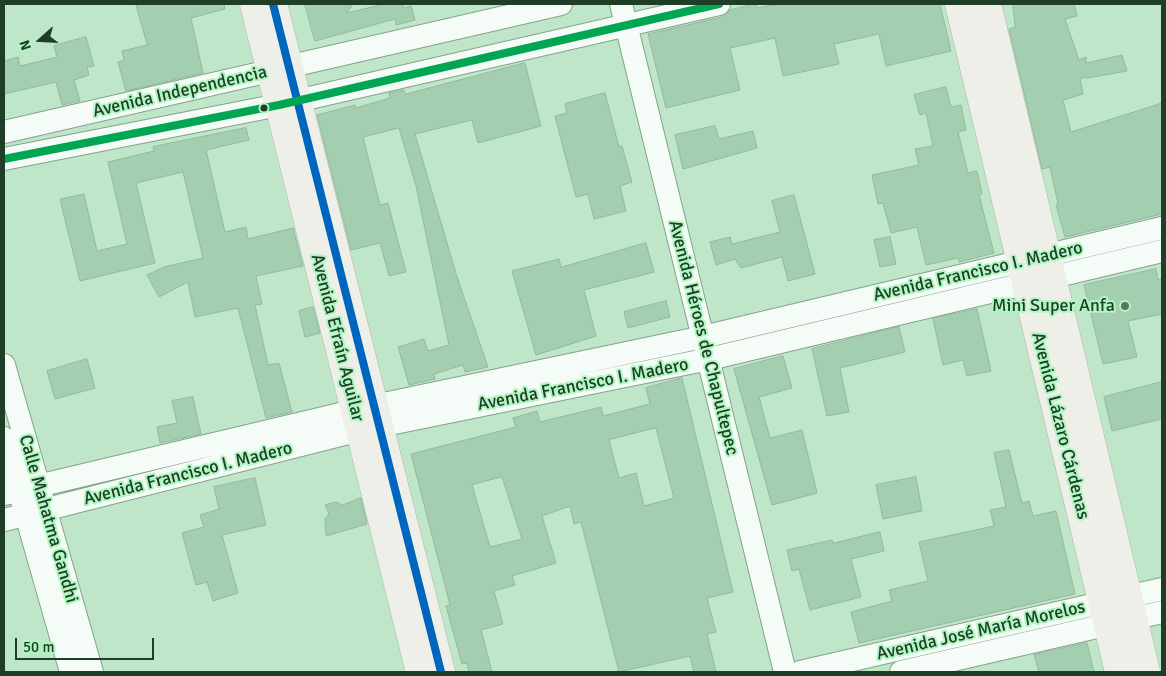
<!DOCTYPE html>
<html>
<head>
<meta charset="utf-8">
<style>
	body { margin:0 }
	#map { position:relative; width:1166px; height:676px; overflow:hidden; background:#bfe6c8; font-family:Signika,sans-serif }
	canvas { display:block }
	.frame { position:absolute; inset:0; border:5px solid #203d28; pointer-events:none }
	.north { position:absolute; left:15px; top:15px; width:50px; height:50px; -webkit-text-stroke:4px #aff6c0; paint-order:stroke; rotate:251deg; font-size:14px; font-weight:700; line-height:20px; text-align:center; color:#203d28 }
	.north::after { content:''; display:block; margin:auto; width:18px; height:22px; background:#203d28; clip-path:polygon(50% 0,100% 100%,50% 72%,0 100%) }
	.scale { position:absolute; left:15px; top:638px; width:139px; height:22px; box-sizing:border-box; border:2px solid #203d28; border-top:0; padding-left:6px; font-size:15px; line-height:18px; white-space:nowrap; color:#203d28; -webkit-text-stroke:4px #aff6c0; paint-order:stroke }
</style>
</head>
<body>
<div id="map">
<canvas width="1166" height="676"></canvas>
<div class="frame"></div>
<div class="north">N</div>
<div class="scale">50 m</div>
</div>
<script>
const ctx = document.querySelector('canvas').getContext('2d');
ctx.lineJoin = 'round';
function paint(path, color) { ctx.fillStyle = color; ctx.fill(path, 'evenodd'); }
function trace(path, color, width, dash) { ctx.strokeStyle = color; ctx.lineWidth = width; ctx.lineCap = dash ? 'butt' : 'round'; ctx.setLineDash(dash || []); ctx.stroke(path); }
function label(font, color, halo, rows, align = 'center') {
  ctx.font = font + ' Signika,sans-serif'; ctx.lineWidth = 4; ctx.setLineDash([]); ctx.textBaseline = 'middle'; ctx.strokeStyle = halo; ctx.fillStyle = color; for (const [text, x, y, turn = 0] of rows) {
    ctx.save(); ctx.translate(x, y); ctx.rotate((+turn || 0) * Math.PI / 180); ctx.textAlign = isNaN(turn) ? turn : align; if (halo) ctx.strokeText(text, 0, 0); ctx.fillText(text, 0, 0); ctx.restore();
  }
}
const building = new Path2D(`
	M136,4H224L225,9L191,18L203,73L126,91L118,62L124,60L122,51L147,45Z
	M305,4H353L347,13L384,4H403L404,8L411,6L415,20L396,25L395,19L315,41Z
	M756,4L757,8L778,4H940L951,51L886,66L879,34L834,44L839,64L783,76L775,38L730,48L740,90L666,108L648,34L722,17L730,10Z
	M1013,4H1074L1077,16L1065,19L1079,60L1086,57V63L1122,55L1127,71L1088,78H1080L1083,94L1063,100L1071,132L1162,103V214L1065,237L1056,205L1058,204L1050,167L1042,169L1009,29L1015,27Z
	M86,37L94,66L87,67L89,75L74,80L80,101L62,105L56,82L4,94V61L18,57L20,66L57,57L54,46Z
	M525,63L541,126L478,143L472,120L415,134L457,277L488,367L465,372L463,365L434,374L435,379L409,385L398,347L424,339L428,351L449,345L416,186L399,128L363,137L380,205L388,203L406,272L389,276L380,243L351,250L317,115L355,105L356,108L390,98L389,93L404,90L405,94Z
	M946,87L951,107L961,105L966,130L958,132L968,173L977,171L982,194L979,195L994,253L959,262L958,258L926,265L917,227L891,233L883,203L878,204L872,175L919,165L915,149L933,146L926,113L920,115L914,95Z
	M605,93L619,147L622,146L632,182L620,186L626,211L594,219L588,194L576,197L555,116L567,113L565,104Z
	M715,126L719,139L753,131L757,148L683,169L675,135Z
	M246,128L249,140L206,150L225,232L246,227L248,239L293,228L303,266L256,276L262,304L255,305L268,365L279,363L292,412L266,418L238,308L195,317L188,282L159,297L147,275L164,267L203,258L183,172L136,183L155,263L80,281L60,199L84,194L97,251L127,244L108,162L154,151L153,147Z
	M794,195L815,274L788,281L782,257L741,268L735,259L716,265L710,242L730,237L732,244L780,232L772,201Z
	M890,237L896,264L880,267L874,240Z
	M646,243L654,272L584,290L596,336L536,355L512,271L559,259L561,267Z
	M1156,269L1158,280L1162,279V314L1128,321L1137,357L1103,364L1084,285Z
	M666,301L670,317L628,328L624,312Z
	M313,307L320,333L305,337L299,311Z
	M977,309L991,371L967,376L963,360L943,365L933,319Z
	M899,327L905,352L840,368L849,412L827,416L812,349Z
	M783,356L792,388L759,397L770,438L802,430L817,493L772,505L734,369Z
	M87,359L95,388L55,399L47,371Z
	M682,378L733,592L707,598L716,632L707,634L716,672H694L690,656L619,672L581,522L574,524L570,506L542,516L556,563L512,576L515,585L494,591L503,624L481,630L492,672H469L467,663L462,664L446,606L450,605L411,454L516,427L513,418L537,411L540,422L601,407L603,416L650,404L646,388ZM656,428L674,498L644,506L636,473L619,478L609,440ZM502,477L522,539L490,547L472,485Z
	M1162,382V419L1112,431L1104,397Z
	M193,397L201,434L160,443L157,427L177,423L172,401Z
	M1009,450L1022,503L1029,501L1033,516L1056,511L1075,594L859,643L851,612L892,601L889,590L928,581L919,542L994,526L990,510L1006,507L994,453Z
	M916,477L922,511L883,519L876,485Z
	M255,478L266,525L222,535L238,593L213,601L207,582L196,585L182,533L204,527L200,515L219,509L214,487Z
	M361,498L367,524L326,536L325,519L329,514L325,505L336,502L342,505Z
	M880,532L884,551L851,559L861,597L810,610L799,569L792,571L787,550L832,540L833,543Z
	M1087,643L1094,672H1039L1034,655Z`);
paint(building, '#a4ceb0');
trace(building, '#97b69f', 1);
const minor = new Path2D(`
	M621,4L785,672
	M4,132L561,4
	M4,159L279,105L719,4
	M4,365L92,672
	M4,438L71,672
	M4,494L374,406L703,337L1162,228
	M4,520L360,430L709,359L1162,251
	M800,672L1162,589
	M901,672L1162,612`);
const major = new Path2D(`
	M254,4L420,672
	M273,4L441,672
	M959,4L1119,672
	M987,4L1146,672`);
trace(minor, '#84a38c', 24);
trace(major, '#acb6a6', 29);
trace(minor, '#f5fbf7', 22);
trace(major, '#efefea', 28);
trace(new Path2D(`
	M273,4L441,672`), '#0065bd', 8);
trace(new Path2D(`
	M4,159L279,105L719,4`), '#00a651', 8);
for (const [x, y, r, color] of [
	[264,108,4.5,"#203d28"],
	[1125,306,5,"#587860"]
]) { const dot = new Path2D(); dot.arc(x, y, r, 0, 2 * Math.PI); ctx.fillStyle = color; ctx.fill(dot); trace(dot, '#aff6c0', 2); }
label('18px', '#203d28', '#aff6c0', [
	["Avenida Independencia",180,92,-13],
	["Avenida Francisco I. Madero",978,272,-13],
	["Avenida Efraín Aguilar",337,338,76],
	["Avenida Héroes de Chapultepec",703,338,76],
	["Avenida Francisco I. Madero",583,385,-11],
	["Avenida Lázaro Cárdenas",1060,426,76],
	["Avenida Francisco I. Madero",188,474,-14],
	["Calle Mahatma Gandhi",48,519,74],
	["Avenida José María Morelos",981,631,-13]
]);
label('18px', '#203d28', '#aff6c0', [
	["Mini Super Anfa",1115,306]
], 'right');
</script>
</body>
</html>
